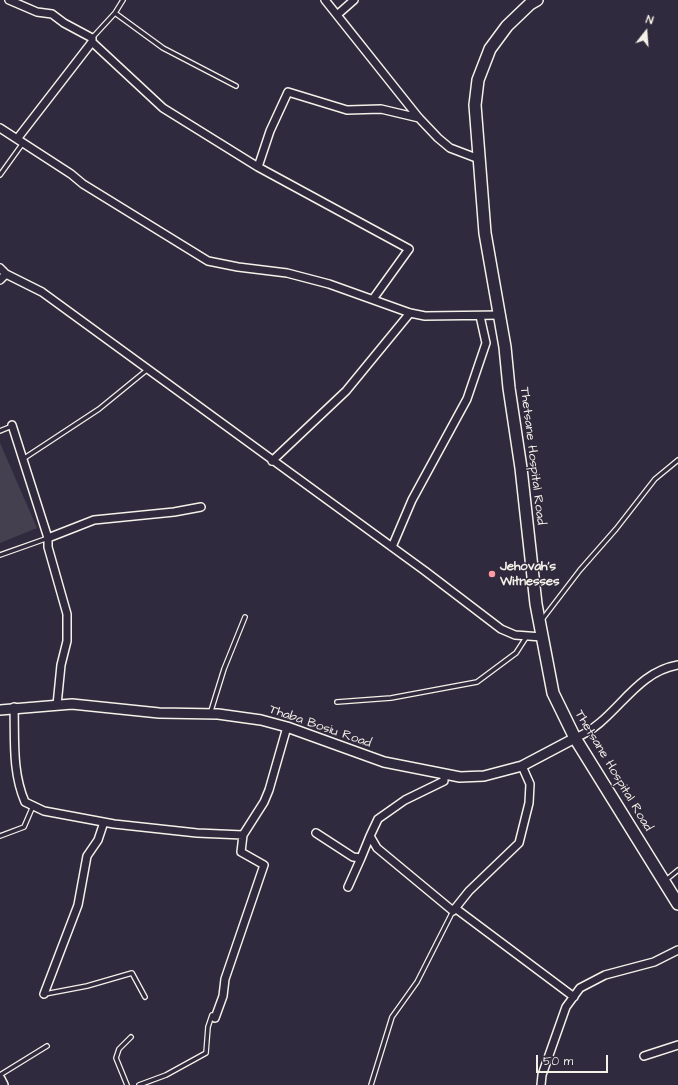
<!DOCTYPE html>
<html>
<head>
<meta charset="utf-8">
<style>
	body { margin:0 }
	#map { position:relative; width:678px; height:1085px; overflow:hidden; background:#2f2a3d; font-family:"Architects Daughter",sans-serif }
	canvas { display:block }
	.north { position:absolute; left:626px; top:12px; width:40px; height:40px; -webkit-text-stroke:3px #2f2a3d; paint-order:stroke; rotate:17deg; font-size:11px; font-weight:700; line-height:16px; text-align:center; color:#f4f1e8 }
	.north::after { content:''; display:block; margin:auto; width:14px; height:18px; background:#f4f1e8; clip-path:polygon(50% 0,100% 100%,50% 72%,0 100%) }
	.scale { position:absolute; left:536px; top:1055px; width:72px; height:18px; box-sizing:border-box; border:2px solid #f4f1e8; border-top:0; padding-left:5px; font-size:12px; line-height:14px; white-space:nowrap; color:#f4f1e8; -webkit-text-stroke:3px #2f2a3d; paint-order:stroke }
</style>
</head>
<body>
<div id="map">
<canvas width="678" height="1085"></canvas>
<div class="north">N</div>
<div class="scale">50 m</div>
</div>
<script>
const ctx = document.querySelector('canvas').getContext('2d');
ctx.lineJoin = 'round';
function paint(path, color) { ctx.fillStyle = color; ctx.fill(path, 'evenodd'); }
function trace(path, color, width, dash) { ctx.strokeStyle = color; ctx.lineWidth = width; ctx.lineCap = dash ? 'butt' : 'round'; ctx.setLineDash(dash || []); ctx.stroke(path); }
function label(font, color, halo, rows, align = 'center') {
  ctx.font = font + ' "Architects Daughter",sans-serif'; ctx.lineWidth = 3; ctx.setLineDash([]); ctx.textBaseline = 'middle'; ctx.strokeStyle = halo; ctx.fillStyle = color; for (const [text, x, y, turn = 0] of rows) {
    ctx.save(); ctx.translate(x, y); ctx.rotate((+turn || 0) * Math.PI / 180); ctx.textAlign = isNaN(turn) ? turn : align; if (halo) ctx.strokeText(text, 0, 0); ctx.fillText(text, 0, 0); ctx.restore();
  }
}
paint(new Path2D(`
	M0,443L37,528L0,543Z`), '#454050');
const service = new Path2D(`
	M115,13L123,0
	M92,38L115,13L163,48L236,86
	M0,175L23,143
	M0,431L12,426
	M23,459L99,409L148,369
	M0,555L48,538
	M541,621L580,570L616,529L655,479L678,460
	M337,702L391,698L477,682L516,653L527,636
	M210,714L224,669L245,617
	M0,836L24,827L33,806
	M666,880L678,870
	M45,994L87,986L132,973L145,997
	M0,1075L47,1046
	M127,1085L116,1058L119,1049L131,1037
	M139,1085L166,1075L206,1053L208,1027L212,1015
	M371,1085L392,1017L417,982L453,911`);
const minor = new Path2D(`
	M9,0L37,12L52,14L64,23L92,38V42L163,108L258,167L409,249L373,299
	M325,0L419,118L438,138L450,148L479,159
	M337,15L354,0
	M0,128L71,174L83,184L208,261L238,267L287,273L329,284L410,313L425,316L501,315
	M17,139L92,42
	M258,167L270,131L288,92L347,110L381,109L419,118
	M0,268L6,274L42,292L425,571L501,629L515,635L542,637
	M0,280L6,274
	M12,425L48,538V547L67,614V641L61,665L57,705
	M272,461L346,391L410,313
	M48,538L94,520L174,512L201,507
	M392,547L412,500L467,399L486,343L480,316
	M14,707C15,740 12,772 25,802L44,811L114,824L197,833L243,835
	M575,738C616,722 632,673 678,665
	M444,775V781L405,800L378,819L370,836L377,848L453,911L469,891L519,843L529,803L530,784L522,766
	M316,833L353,857L361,858L370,836
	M348,887L361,858
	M455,908L574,997
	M44,994L78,905L87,856L98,840L104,822
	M215,1018L223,996L225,979L264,865L241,852L243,835L264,802L269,790L287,727
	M644,1056L678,1045
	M541,1085L542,1075L566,1007L580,988L605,975L654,962L678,950`);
const tertiary = new Path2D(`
	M0,710L72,704L159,713L218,714L261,720L287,727L384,762L460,777L484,776L522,766L575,738
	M0,1079L3,1085`);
const secondary = new Path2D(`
	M537,0L530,4L507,26L490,49L478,80L475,105L485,233L505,347L509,388L521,468L536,604L553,693L575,738L678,904`);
trace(service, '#f4f1e8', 6);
trace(minor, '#f4f1e8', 10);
trace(tertiary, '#f4f1e8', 12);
trace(secondary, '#f4f1e8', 14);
trace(service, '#2f2a3d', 3.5);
trace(minor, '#2f2a3d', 7);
trace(tertiary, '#2f2a3d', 9);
trace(secondary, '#2f2a3d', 11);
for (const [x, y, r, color] of [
	[492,574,4,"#ff9aa2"]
]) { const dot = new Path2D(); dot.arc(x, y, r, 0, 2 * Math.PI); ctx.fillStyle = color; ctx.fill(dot); trace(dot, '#2f2a3d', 1.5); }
label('13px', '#f4f1e8', '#2f2a3d', [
	["Thetsane Hospital Road",532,456,83],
	["Thaba Bosiu Road",320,727,19],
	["Thetsane Hospital Road",613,771,59]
]);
label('bold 13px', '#f4f1e8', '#2f2a3d', [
	["Jehovah's",500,567],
	["Witnesses",500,582]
], 'left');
</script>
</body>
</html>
